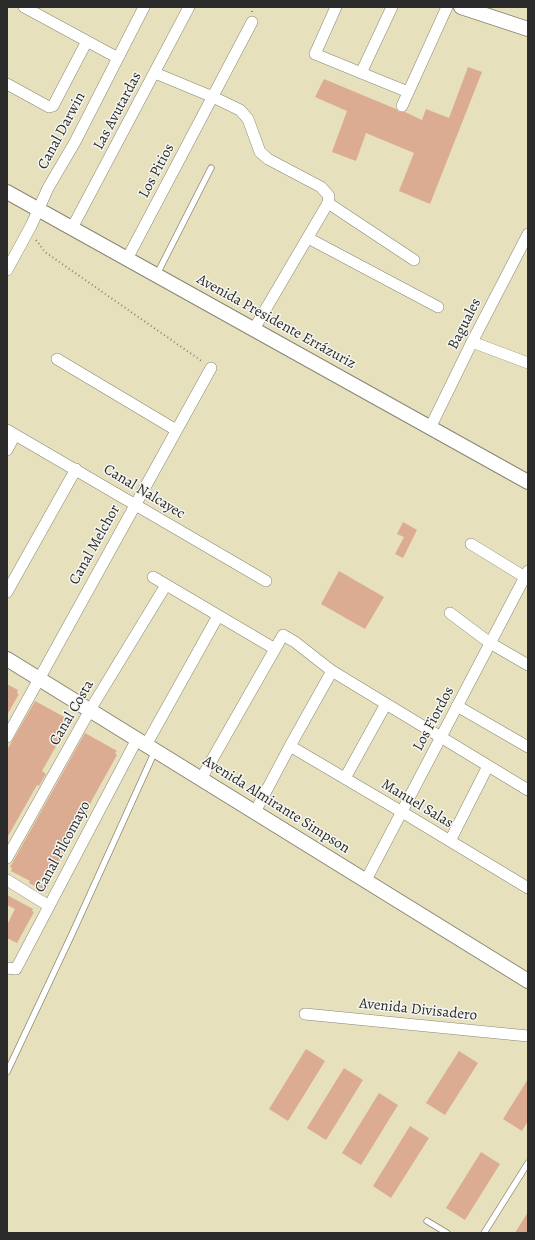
<!DOCTYPE html>
<html>
<head>
<meta charset="utf-8">
<style>
	body { margin:0 }
	#map { position:relative; width:535px; height:1240px; overflow:hidden; background:#e6e0bc; font-family:Alegreya,serif }
	canvas { display:block }
	.frame { position:absolute; inset:0; border:8px solid #2b2b2b; pointer-events:none }
</style>
</head>
<body>
<div id="map">
<canvas width="535" height="1240"></canvas>
<div class="frame"></div>
</div>
<script>
const ctx = document.querySelector('canvas').getContext('2d');
ctx.lineJoin = 'round';
function paint(path, color) { ctx.fillStyle = color; ctx.fill(path, 'evenodd'); }
function trace(path, color, width, dash) { ctx.strokeStyle = color; ctx.lineWidth = width; ctx.lineCap = dash ? 'butt' : 'round'; ctx.setLineDash(dash || []); ctx.stroke(path); }
function label(font, color, halo, rows, align = 'center') {
  ctx.font = font + ' Alegreya,serif'; ctx.lineWidth = 3; ctx.setLineDash([]); ctx.textBaseline = 'middle'; ctx.strokeStyle = halo; ctx.fillStyle = color; for (const [text, x, y, turn = 0] of rows) {
    ctx.save(); ctx.translate(x, y); ctx.rotate((+turn || 0) * Math.PI / 180); ctx.textAlign = isNaN(turn) ? turn : align; if (halo) ctx.strokeText(text, 0, 0); ctx.fillText(text, 0, 0); ctx.restore();
  }
}
paint(new Path2D(`
	M468,67L482,72L430,204L399,191L414,153L366,133L356,161L332,152L347,111L315,97L324,79L396,109L399,112H405L422,120L426,109L449,118Z
	M403,522L417,530L403,558L395,554L404,537L397,534Z
	M339,571L384,597L365,629L321,604Z
	M7,684L18,690L17,693L19,694L7,715Z
	M35,701L68,719L67,722L69,723L42,771L46,774L39,786L37,785L7,838V750Z
	M85,733L117,751L115,753L117,755L87,809L88,810L64,853L45,892L29,883L30,881L11,871L12,868L10,867Z
	M7,895L33,909L32,911L34,912L17,943L7,938V925L15,909L7,905Z
	M306,1049L325,1061L288,1121L269,1109Z
	M459,1051L478,1063L445,1115L426,1103Z
	M344,1068L363,1080L326,1140L307,1128Z
	M528,1079V1121L522,1131L503,1119Z
	M379,1093L398,1105L361,1165L342,1153Z
	M410,1126L429,1138L391,1198L373,1186Z
	M481,1152L500,1164L465,1220L446,1208Z
	M528,1212V1233H515Z`), '#dbac91');
const service = new Path2D(`
	M157,274L211,168
	M7,1072L72,934L155,751
	M427,1221L447,1233
	M484,1233L528,1163`);
const minor = new Path2D(`
	M24,7L118,58
	M336,7L315,54L408,92
	M155,73L213,97L240,110L248,119L260,152L268,159L321,187L329,196L328,203L414,260
	M361,73L392,7
	M7,84L49,107L53,106L87,41
	M402,106L447,7
	M72,228L189,7
	M308,238L438,307
	M127,259L252,22
	M7,270L31,226L48,188L75,142L144,7
	M254,329L328,203
	M472,342L528,363
	M57,359L176,430
	M430,428L472,342L528,234
	M7,430L266,581
	M7,450L15,435
	M471,544L528,579
	M153,577L275,649
	M7,592L76,469
	M450,613L490,643L528,665
	M457,706L528,747
	M7,737L211,368
	M146,745L218,616
	M290,746L402,812L528,888
	M345,778L386,704
	M201,779L283,635L295,642L332,671L528,790
	M255,812L290,746L332,671
	M450,841L488,766
	M7,858L90,710L166,585
	M7,880L49,906
	M366,880L528,571
	M7,968L16,969L137,739
	M305,1014L528,1036`);
const tertiary = new Path2D(`
	M461,7L528,29
	M7,192L528,482
	M7,659L528,981`);
trace(service, '#888674', 7);
trace(minor, '#888674', 12);
trace(tertiary, '#888674', 16);
trace(new Path2D(`
	M252,7V12
	M36,240L45,252L203,362`), '#888674', 2, [1, 3]);
trace(service, '#fff', 5.5);
trace(minor, '#fff', 11);
trace(tertiary, '#fff', 14);
label('15px', '#2b2b2b', '#f6f6f2', [
	["Las Avutardas",118,111,-62],
	["Canal Darwin",62,131,-62],
	["Los Pitios",157,171,-62],
	["Avenida Presidente Errázuriz",276,322,29],
	["Baguales",465,324,-63],
	["Canal Nalcayec",144,492,31],
	["Canal Melchor",95,545,-61],
	["Canal Costa",72,713,-60],
	["Los Fiordos",434,719,-62],
	["Manuel Salas",417,804,31],
	["Avenida Almirante Simpson",276,805,32],
	["Canal Pilcomayo",63,847,-62],
	["Avenida Divisadero",418,1010,6]
]);
</script>
</body>
</html>
